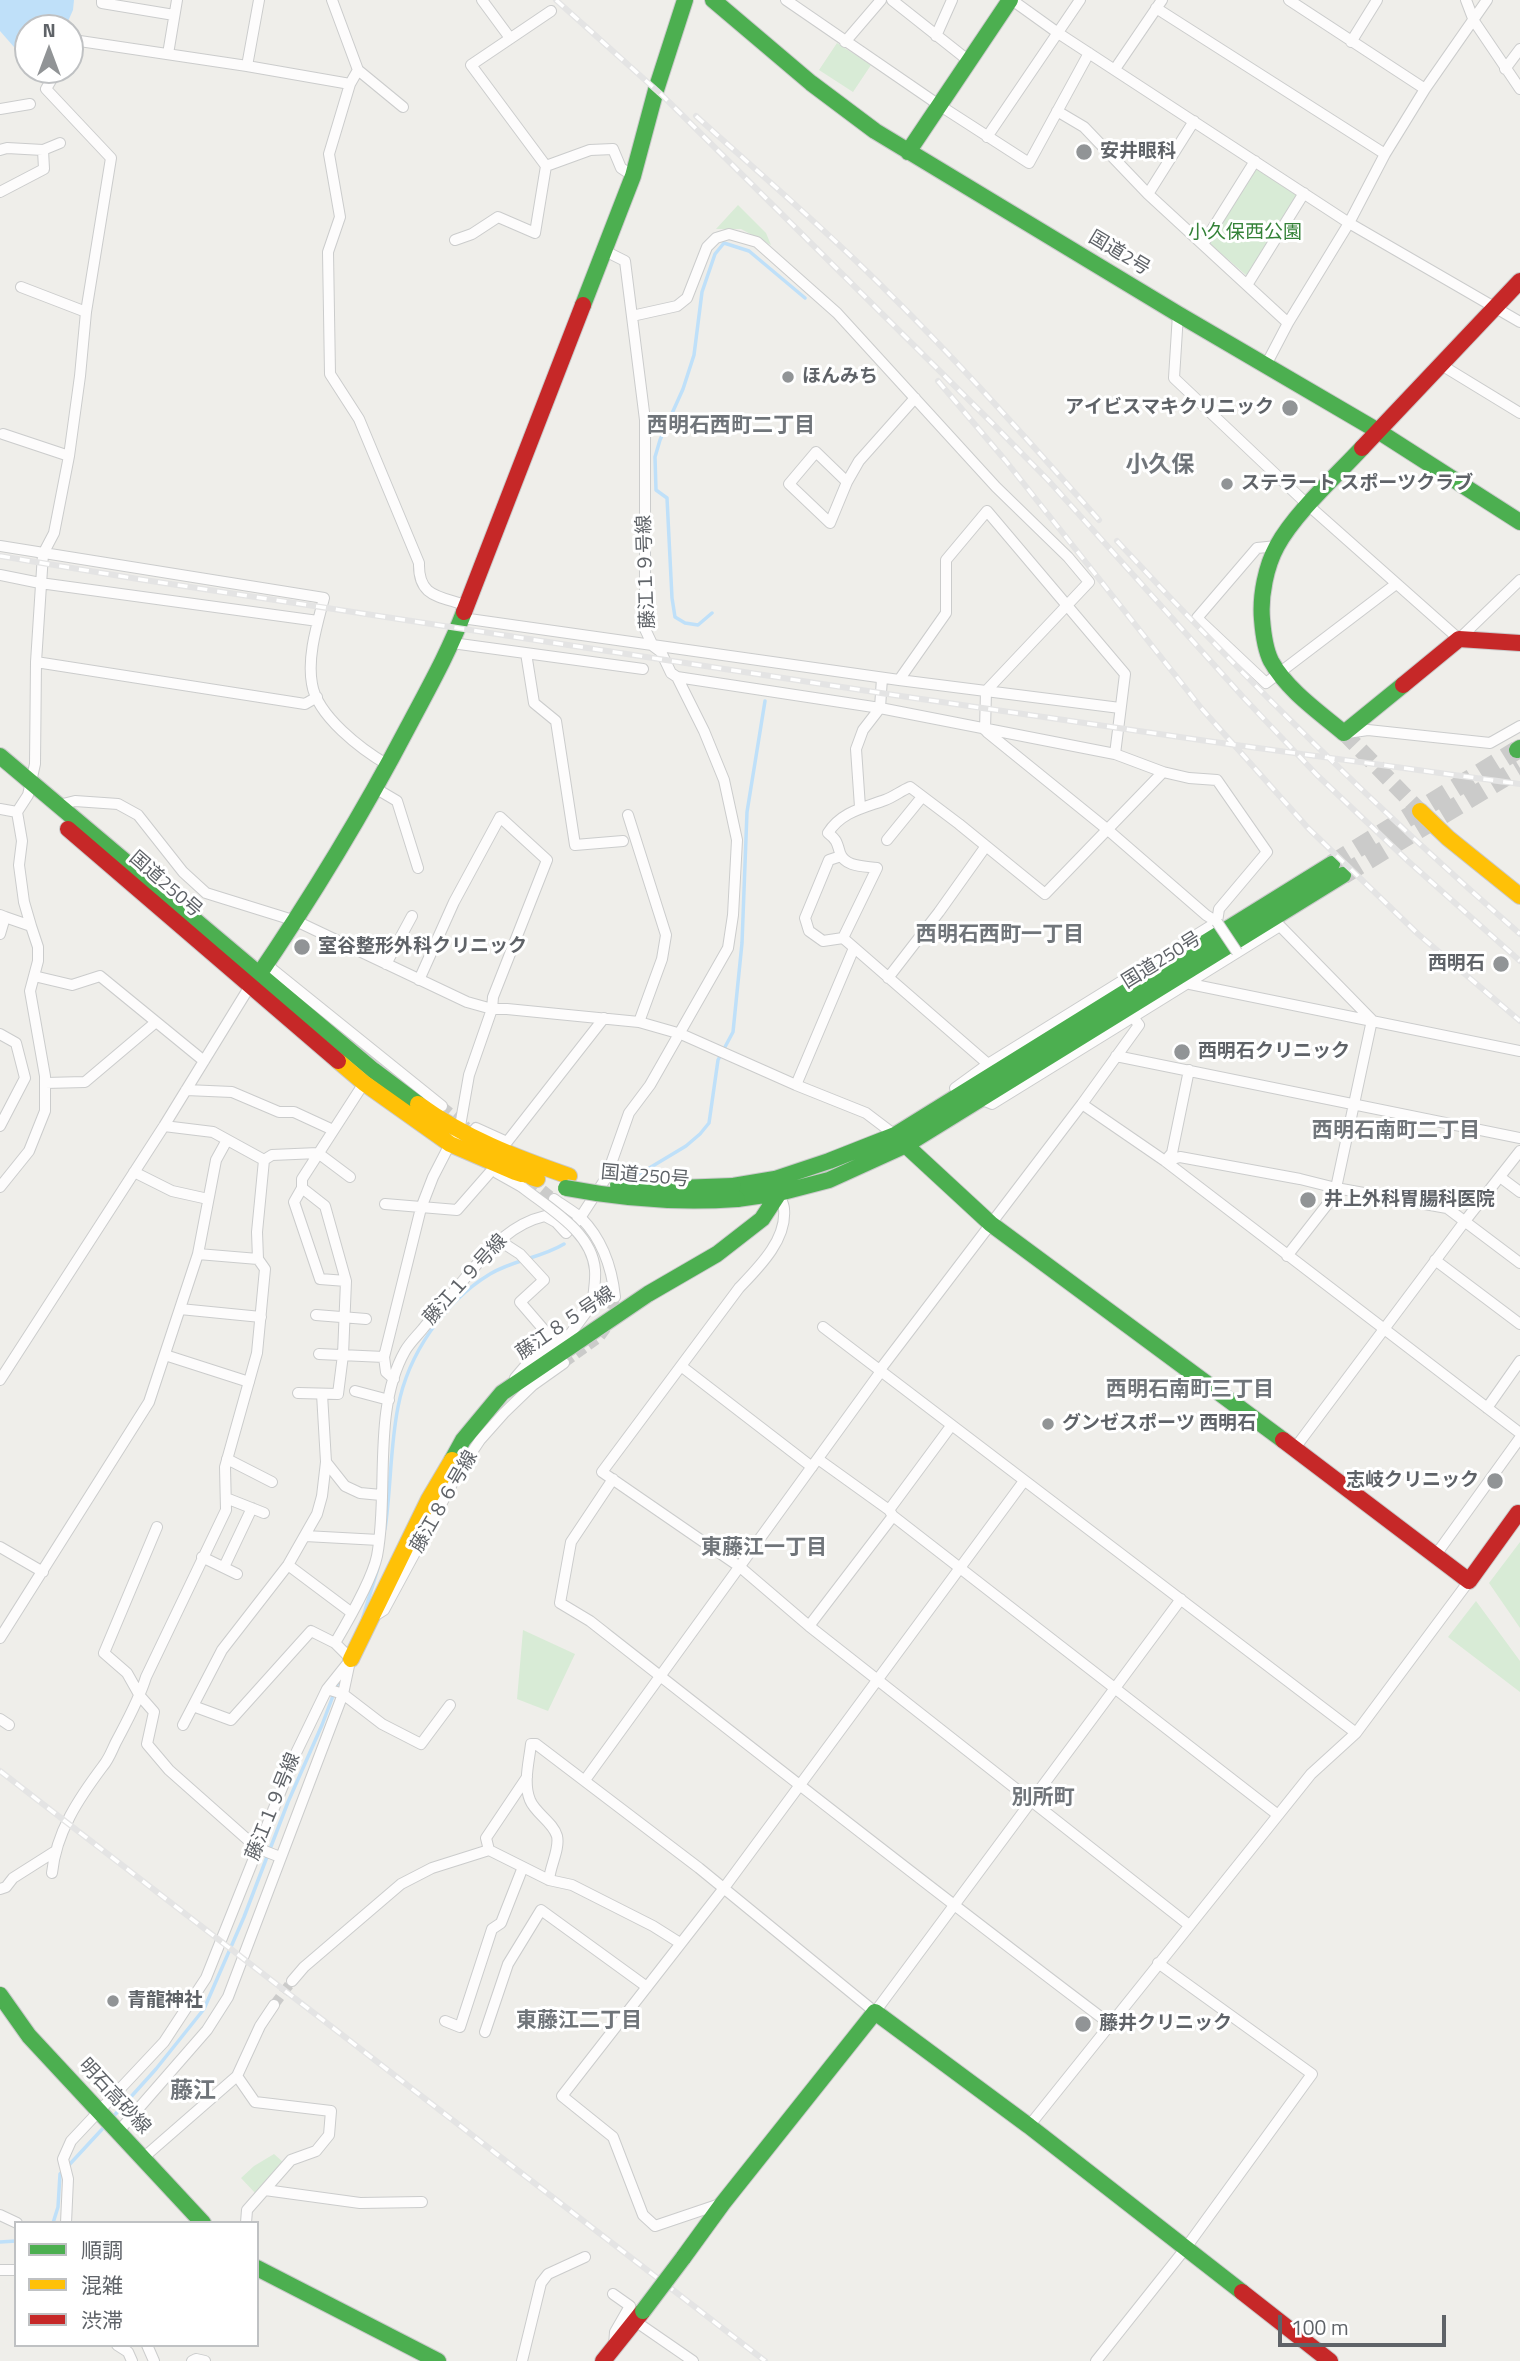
<!DOCTYPE html>
<html>
<head>
<meta charset="utf-8">
<style>
	body { margin:0 }
	#map { position:relative; width:1520px; height:2361px; overflow:hidden; background:#efeeea; font-family:"Titillium Web","Noto Sans JP",sans-serif }
	canvas { display:block }
	.legend { position:absolute; left:14px; top:2221px; width:245px; height:126px; box-sizing:border-box; background:#fff; border:2px solid #bfc1c3; margin:0; padding:9px 12px; list-style:none; font-size:21px; color:#5f6368 }
	.legend li { display:flex; align-items:center; gap:14px; height:35px }
	.legend b { width:35px; border:2px solid #bfc1c3 }
	.north { position:absolute; left:14px; top:14px; width:70px; height:70px; box-sizing:border-box; background:#fff; border:2px solid #bfc1c3; border-radius:50%; rotate:0deg; font-size:19px; font-weight:700; line-height:28px; text-align:center; color:#5f6368 }
	.north::after { content:''; display:block; margin:auto; width:24px; height:32px; background:#919496; clip-path:polygon(50% 0,100% 100%,50% 72%,0 100%) }
	.scale { position:absolute; left:1278px; top:2315px; width:168px; height:32px; box-sizing:border-box; border:4px solid #5f6368; border-top:0; padding-left:9px; font-size:21px; line-height:24px; white-space:nowrap; color:#5f6368; -webkit-text-stroke:5px #fff; paint-order:stroke }
</style>
</head>
<body>
<div id="map">
<canvas width="1520" height="2361"></canvas>
<ul class="legend">
<li><b style="height:9px;background:#4caf50"></b>順調</li>
<li><b style="height:9px;background:#ffc107"></b>混雑</li>
<li><b style="height:9px;background:#c62828"></b>渋滞</li>
</ul>
<div class="north">N</div>
<div class="scale">100 m</div>
</div>
<script>
const ctx = document.querySelector('canvas').getContext('2d');
ctx.lineJoin = 'round';
function paint(path, color) { ctx.fillStyle = color; ctx.fill(path, 'evenodd'); }
function trace(path, color, width, dash) { ctx.strokeStyle = color; ctx.lineWidth = width; ctx.lineCap = dash ? 'butt' : 'round'; ctx.setLineDash(dash || []); ctx.stroke(path); }
function label(font, color, halo, rows, align = 'center') {
  ctx.font = font + ' "Titillium Web","Noto Sans JP",sans-serif'; ctx.lineWidth = 6; ctx.setLineDash([]); ctx.textBaseline = 'middle'; ctx.strokeStyle = halo; ctx.fillStyle = color; for (const [text, x, y, turn = 0] of rows) {
    ctx.save(); ctx.translate(x, y); ctx.rotate((+turn || 0) * Math.PI / 180); ctx.textAlign = isNaN(turn) ? turn : align; if (halo) ctx.strokeText(text, 0, 0); ctx.fillText(text, 0, 0); ctx.restore();
  }
}
paint(new Path2D(`
	M837,43L871,65L853,92L819,70Z
	M1257,169L1296,194L1297,197L1251,274L1246,275L1208,242L1253,170Z
	M738,205L766,233L771,245L741,229H716Z
	M1520,1542V1628L1489,1583Z
	M1476,1601L1520,1661V1692L1448,1637Z
	M523,1630L575,1654L548,1711L517,1699Z
	M274,2154L284,2163L255,2193L241,2178L254,2166Z`), '#d8ebd6');
paint(new Path2D(`
	M0,0H74L73,10L65,28H28V63L0,31Z`), '#bfe0f9');
trace(new Path2D(`
	M712,613L698,625L685,623L675,617L672,598L667,498L656,490L655,457L660,440L683,389L694,355L702,292L715,254L724,243L749,251L805,298
	M634,1179L641,1173L686,1146L700,1134L709,1123L718,1060L733,1032L742,943L747,812L765,701
	M385,1529C391,1489 390,1447 398,1407C408,1354 444,1302 490,1274C513,1260 541,1258 564,1244
	M363,1617L378,1568
	M111,2119L156,2069L204,2009L244,1917L288,1802L322,1725L339,1680
	M69,2165L106,2125
	M53,2223L58,2207L60,2174L63,2171
	M0,2242L16,2241`), '#bfe0f9', 3.5);
trace(new Path2D(`
	M442,1106L467,1127
	M531,1180L554,1199
	M564,1363L600,1337L608,1326L615,1297
	M274,2005L292,1981`), '#cbcbca', 10, [10, 5]);
trace(new Path2D(`
	M1344,733L1420,811`), '#cbcbca', 16, [16, 8]);
trace(new Path2D(`
	M1332,864L1517,750
	M1343,875L1520,768`), '#cbcbca', 19, [19, 10]);
const street = new Path2D(`
	M102,0V3L174,15
	M259,0L247,66L350,84
	M332,0L358,70L350,84L329,154L340,217L328,252L330,374L359,419L419,563C418,597 439,596 465,605
	M482,0L510,38
	M786,0L939,105L1029,163L1089,53
	M892,0L969,61
	M1012,0L1058,33L1349,223L1520,322
	M1289,0L1425,89
	M1466,0L1474,21L1520,89
	M1156,8L1385,154
	M551,11L471,65L546,166L590,150L613,149L621,168L633,176
	M936,36L952,0
	M845,42L881,0
	M1351,42L1377,0
	M70,46L73,40L247,66
	M168,54L177,0
	M1115,69L1162,0
	M1505,69L1520,49
	M358,70L403,107
	M0,109L30,104
	M1057,111L1084,127L1148,194L1288,323
	M987,137L1080,0
	M0,150L7,148L43,150L60,143
	M0,192L44,169L43,150
	M1148,194L1194,121
	M455,240L472,234L498,217L535,233L546,166
	M1203,244L1255,161
	M1247,285L1304,193
	M21,287L86,312
	M1178,314L1174,378L1308,505L1459,639L1520,580
	M632,316L677,306L687,298L707,247L716,238L729,234L757,242L837,313L996,487L1068,557L1089,582L986,691L985,730
	M1266,365L1288,323L1349,223L1385,154L1425,89L1487,0
	M1443,366L1520,413
	M3,434L69,456
	M847,482L816,452L789,484L830,523L847,482L859,461L915,398
	M0,546L324,598C317,625 307,657 312,684C317,716 362,750 388,765
	M1277,546L1257,548L1197,618L1266,683L1396,584
	M0,575L40,583L318,621
	M462,618L899,680L1120,708
	M452,643L643,669
	M526,653L534,703L556,721L575,845L623,841
	M36,662L305,704L317,697
	M677,677L880,708L1115,754L1163,772L1189,778L1217,780L1267,852L1219,909L1217,922
	M899,680L946,613V560L987,511L1125,674L1115,754
	M987,732L1108,830L1206,915L1217,922
	M1347,733L1368,730L1490,743L1520,726
	M375,788L397,801L418,868
	M59,805L75,801L118,804L138,815L183,872L206,893L296,921L467,1002L492,1009H507L639,1022L681,1034L796,1085L866,1113L895,1135
	M860,807L856,749L863,730L880,708L882,678
	M0,809L17,812L28,795L35,764L36,662L43,554L54,533L69,456L80,376L86,312L111,158L46,89L57,70
	M17,812L22,841L19,865L24,902L31,926
	M628,815L666,935L662,959L639,1022
	M887,840L922,797
	M841,856L829,860L805,918L809,931L823,941L843,938
	M0,915L5,917L0,934
	M843,938L877,868C863,866 845,867 840,853C837,843 837,840 828,833C841,812 863,808 885,800C893,797 901,791 910,787L959,824L1045,894L1163,772
	M843,938L988,1064
	M386,964L412,916
	M267,965L442,1106
	M34,976L72,985L100,976L204,1061
	M888,978L939,912L986,846
	M1190,984L1520,1051
	M0,1034L16,1043L25,1078L0,1126
	M1116,1056L1520,1138
	M45,1083L85,1082L156,1022
	M796,1085L854,948
	M955,1088L988,1064L1217,922
	M186,1090L232,1092L279,1112H294L333,1130
	M980,1099L992,1104L1133,1017
	M1082,1104L1165,1161L1520,1433
	M469,1137L476,1128L507,1142L604,1018
	M264,1160L272,1155L318,1153L350,1177
	M1165,1161L1180,1157L1300,1179L1336,1188L1447,1208L1520,1263
	M1165,1161L1172,1153L1189,1070
	M134,1172L172,1191L208,1199
	M497,1173L522,1187
	M1500,1177L1520,1192
	M0,1187L29,1151L45,1111V1076L30,991L38,961V947L31,926L5,917
	M302,1188L294,1202L320,1279L346,1281
	M779,1193C780,1198 784,1204 784,1209C787,1240 758,1268 739,1288L602,1472L740,1567L809,1626L1189,1925
	M554,1199C562,1205 573,1211 581,1218C602,1239 612,1269 615,1297
	M385,1204L457,1210L492,1170
	M500,1241L520,1254L544,1280L520,1302L551,1338
	M198,1254L258,1259
	M1287,1256L1333,1197L1336,1188L1372,1020
	M1435,1260L1520,1324
	M180,1309L261,1317
	M316,1315L366,1319
	M823,1327L1356,1733
	M319,1354L384,1357
	M165,1355L249,1382
	M681,1366L812,1467
	M515,1378L527,1364L571,1333L593,1303
	M394,1379L386,1372L384,1357L421,1208L433,1177L450,1144L459,1132L469,1075L492,1009L493,997L547,860L500,817L454,902L419,980
	M0,1380L164,1126L250,986
	M355,1391L389,1400
	M298,1393L338,1394L343,1355L346,1281L325,1206L302,1188V1179L364,1083
	M322,1394L326,1462L345,1486L360,1493L381,1495
	M1487,1408L1520,1361
	M1295,1448L1465,1221L1520,1151
	M227,1459L272,1482
	M818,1459L889,1510L893,1516L1278,1815
	M613,1479L571,1542L560,1603L590,1621C762,1756 935,1892 1110,2024
	M226,1498L264,1513
	M889,1510L951,1426
	M157,1527L104,1653L127,1673L140,1696L154,1712L147,1744L169,1770L257,1848L280,1857
	M305,1536L379,1540
	M0,1547L43,1572
	M1435,1556L1520,1438
	M202,1557L237,1574
	M288,1565L352,1613
	M224,1567L252,1508
	M373,1617L384,1610L458,1473L480,1440L504,1413L533,1385L564,1363
	M809,1626L893,1516
	M0,1638L149,1402L198,1254L216,1160L227,1140
	M351,1659L335,1643C348,1621 372,1580 377,1556C389,1492 372,1409 405,1351C410,1342 419,1334 425,1326C439,1310 453,1293 466,1277C489,1250 510,1224 545,1216L556,1222L566,1233L580,1218L606,1178L629,1113L650,1085L728,948L733,915L737,840L724,780L704,731L677,677L671,673L661,652L653,646L645,629V420L625,261L605,251
	M327,1689L343,1694L382,1724L421,1744L450,1705
	M193,1706L231,1720L311,1631L335,1643
	M0,1719L9,1725
	M183,1725L222,1650L288,1565L317,1514L322,1496L326,1462
	M585,1780L879,1374V1371L1082,1104L1139,1025L1133,1017L1280,926L1372,1020
	M489,1850L486,1838L527,1777
	M52,1873C56,1832 79,1798 103,1766C109,1759 112,1750 116,1742C127,1721 139,1700 146,1677L226,1510L225,1467L257,1353L265,1269L258,1259L257,1232L264,1160L213,1132L164,1126
	M549,1880C550,1866 560,1849 557,1836C553,1822 535,1813 530,1800C523,1783 529,1762 531,1744H536L699,1868L875,2012L1181,1599
	M0,1889L6,1887L13,1878L54,1852
	M292,1981L304,1967L401,1884L432,1868L489,1850L549,1880L572,1885L653,1926L680,1943
	M445,2021L460,2027L492,1929L501,1923L523,1867
	M485,2032L508,1964L541,1910L647,1987
	M237,2076L255,2102L331,2111L329,2135L316,2151L291,2160L247,2210L246,2223
	M1029,2126L1311,1774L1356,1733L1469,1581
	M118,2132L207,2030L228,1997L343,1694L350,1661
	M143,2158L237,2076L260,2026L274,2005
	M265,2190L360,2203L422,2202
	M723,2203L655,2226L643,2215L613,2137L562,2096L724,1888L1024,1481
	M0,2215L17,2223
	M66,2223L68,2179L63,2159L71,2141L164,2042L206,1978L296,1753L327,1689L351,1659
	M0,2270H16
	M613,2294L630,2306L615,2332L614,2346
	M635,2321L693,2361
	M117,2345L128,2352L132,2361
	M147,2345L154,2361
	M192,2361L196,2359L205,2361
	M522,2361L541,2283L548,2274L585,2257
	M1096,2361L1185,2249L1312,2074L1158,1963`);
const fast = new Path2D(`
	M713,0L811,83L875,131L1178,314L1378,431L1520,522
	M908,152L1010,0
	M583,305L633,176L656,90L685,0
	M1362,448C1336,476 1295,513 1277,546C1266,566 1260,596 1262,619C1263,632 1265,649 1271,661C1287,690 1319,712 1344,733L1403,685
	M1517,750L1520,748
	M0,756L373,1070L418,1104
	M254,982C310,900 362,815 408,727C428,689 449,652 464,612
	M899,1139L991,1224L1283,1440
	M733,1186L775,1179L829,1161L895,1135L1332,864
	M737,1199L779,1193L829,1180L906,1145L1343,875
	M452,1460L463,1440L502,1393L648,1294L717,1254L762,1219L779,1193L777,1184
	M0,1995L29,2036L203,2223
	M683,2258L723,2203L875,2012L1029,2126L1242,2292
	M257,2268L438,2361`);
const slow = new Path2D(`
	M1420,811L1448,838L1520,896
	M338,1061L364,1083L450,1144L515,1172L537,1179
	M418,1104C465,1138 514,1157 569,1176
	M351,1659L429,1499L452,1460`);
const jam = new Path2D(`
	M1362,448L1520,281
	M464,612L583,305
	M1403,685L1459,639L1520,643
	M68,829L338,1061
	M1283,1440L1469,1581L1518,1513L1520,1514
	M1242,2292L1330,2361
	M603,2361L643,2311`);
trace(street, '#cbcccc', 12);
trace(fast, '#cacacb', 18);
trace(slow, '#cacacb', 18);
trace(jam, '#cacacb', 18);
trace(street, '#fdfcfc', 10);
trace(fast, '#4caf50', 16);
trace(slow, '#ffc107', 16);
trace(jam, '#c62828', 16);
const rail = new Path2D(`
	M556,0L664,97L993,424L1048,480L1243,697L1317,775L1408,861L1520,961
	M696,116C749,164 803,210 854,259C940,341 1020,431 1099,520
	M938,381L1005,460L1202,709L1308,828L1418,934L1520,1021
	M1117,541C1245,679 1378,810 1520,934
	M0,556L138,579L894,695L1207,741L1520,784
	M0,1771L765,2361`);
trace(rail, '#e4e4e4', 6);
trace(rail, '#fff', 3.5, [10]);
const streetBridge = new Path2D(`
	M1217,922L1237,952
	M522,1187C550,1209 592,1232 595,1270C596,1281 593,1293 593,1303`);
const fastBridge = new Path2D(`
	M618,1185L651,1189L733,1186
	M566,1188C623,1199 679,1203 737,1199
	M643,2311L683,2258`);
trace(streetBridge, '#cbcccc', 12, []);
trace(fastBridge, '#cacacb', 18, []);
trace(streetBridge, '#fdfcfc', 10);
trace(fastBridge, '#4caf50', 16);
for (const [x, y, r, color] of [
	[1084,152,9,"#919496"],
	[788,377,7,"#919496"],
	[1290,408,9,"#919496"],
	[1227,484,7,"#919496"],
	[302,947,9,"#919496"],
	[1501,964,9,"#919496"],
	[1182,1052,9,"#919496"],
	[1308,1200,9,"#919496"],
	[1048,1424,7,"#919496"],
	[1495,1481,9,"#919496"],
	[113,2001,7,"#919496"],
	[1083,2024,9,"#919496"]
]) { const dot = new Path2D(); dot.arc(x, y, r, 0, 2 * Math.PI); ctx.fillStyle = color; ctx.fill(dot); trace(dot, '#fff', 2.5); }
label('bold 19px', '#5f6368', '#fff', [
	["安井眼科",1100,152],
	["ほんみち",802,377],
	["アイビスマキクリニック",1274,408,"right"],
	["ステラート スポーツクラブ",1241,484],
	["室谷整形外科クリニック",318,947],
	["西明石",1485,964,"right"],
	["西明石クリニック",1198,1052],
	["井上外科胃腸科医院",1324,1200],
	["グンゼスポーツ 西明石",1062,1424],
	["志岐クリニック",1479,1481,"right"],
	["青龍神社",127,2001],
	["藤井クリニック",1099,2024]
], 'left');
label('19px', '#348238', '#fff', [
	["小久保西公園",1245,233]
]);
label('19px', '#5f6368', '#fff', [
	["国道2号",1119,254,31],
	["藤江１９号線",647,572,-92],
	["国道250号",165,885,41],
	["国道250号",1162,961,-32],
	["国道250号",645,1177,5],
	["藤江１９号線",466,1280,-48],
	["藤江８５号線",566,1324,-34],
	["藤江８６号線",445,1502,-60],
	["藤江１９号線",274,1807,-68],
	["明石高砂線",114,2097,47]
]);
label('bold 21px', '#70757a', '#fff', [
	["西明石西町二丁目",731,427],
	["西明石西町一丁目",1000,936],
	["西明石南町二丁目",1396,1132],
	["西明石南町三丁目",1190,1391],
	["東藤江一丁目",764,1549],
	["別所町",1043,1799],
	["東藤江二丁目",579,2022]
]);
label('bold 23px', '#70757a', '#fff', [
	["小久保",1160,466],
	["藤江",193,2092]
]);
</script>
</body>
</html>
